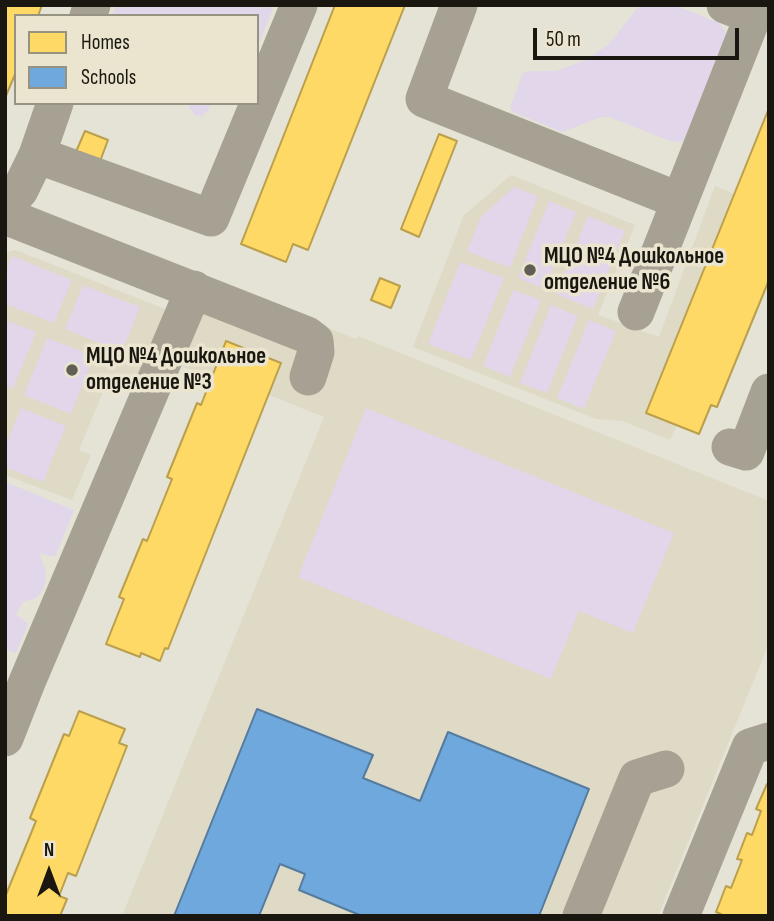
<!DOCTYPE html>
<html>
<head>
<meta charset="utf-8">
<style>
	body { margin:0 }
	#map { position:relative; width:774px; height:921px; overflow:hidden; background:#e5e2d6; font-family:"Sofia Sans Condensed",sans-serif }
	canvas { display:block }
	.frame { position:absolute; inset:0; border:7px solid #191710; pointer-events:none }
	.legend { position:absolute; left:14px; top:14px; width:245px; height:91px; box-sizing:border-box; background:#ebe5d0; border:2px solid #979383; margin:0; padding:9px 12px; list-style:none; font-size:21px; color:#191710 }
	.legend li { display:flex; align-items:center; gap:14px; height:35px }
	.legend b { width:35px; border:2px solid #979383 }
	.north { position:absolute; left:14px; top:837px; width:70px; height:70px; -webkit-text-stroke:5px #ebe5d0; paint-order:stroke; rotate:0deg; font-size:19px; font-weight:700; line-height:28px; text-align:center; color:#191710 }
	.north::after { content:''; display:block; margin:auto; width:24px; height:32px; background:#191710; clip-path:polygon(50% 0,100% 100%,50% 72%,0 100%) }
	.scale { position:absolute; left:533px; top:28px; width:206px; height:32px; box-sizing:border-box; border:4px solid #191710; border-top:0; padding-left:9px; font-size:21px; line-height:24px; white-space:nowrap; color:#191710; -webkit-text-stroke:5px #ebe5d0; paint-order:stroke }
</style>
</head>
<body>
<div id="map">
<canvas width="774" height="921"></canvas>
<div class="frame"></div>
<ul class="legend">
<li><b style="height:19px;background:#ffd966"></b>Homes</li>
<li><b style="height:19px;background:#6fa8dc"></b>Schools</li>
</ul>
<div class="north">N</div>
<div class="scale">50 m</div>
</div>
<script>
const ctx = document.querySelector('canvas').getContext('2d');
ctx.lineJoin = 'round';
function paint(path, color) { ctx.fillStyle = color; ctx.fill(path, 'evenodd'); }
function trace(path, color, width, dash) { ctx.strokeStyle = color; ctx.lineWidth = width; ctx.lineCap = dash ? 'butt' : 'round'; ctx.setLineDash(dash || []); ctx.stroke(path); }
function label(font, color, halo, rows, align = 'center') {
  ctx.font = font + ' "Sofia Sans Condensed",sans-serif'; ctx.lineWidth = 7; ctx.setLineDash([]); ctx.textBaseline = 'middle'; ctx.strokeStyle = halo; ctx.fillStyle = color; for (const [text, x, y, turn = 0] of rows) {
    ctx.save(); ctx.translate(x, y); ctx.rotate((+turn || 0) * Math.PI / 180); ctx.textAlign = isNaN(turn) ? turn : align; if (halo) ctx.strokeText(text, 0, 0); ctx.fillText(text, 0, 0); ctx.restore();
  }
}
paint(new Path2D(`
	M511,175L635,225L598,315L659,337L715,186L734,194L646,412L677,425L670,440L622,421L596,419L413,347L464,215Z
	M16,250L195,321L212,282L356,339L358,336L769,501V643L658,916H122L324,417L269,395L281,363L227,342L212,378L146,352L131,391L107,382L79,450L91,455L72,500L5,475V257L7,252Z`), '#dfdac5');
paint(new Path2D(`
	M116,5H263L273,9L257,47V16H112Z
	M640,5H675L719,23L724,29L727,36L686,140L679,142L670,141L609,117H601L562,132L513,112L510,107L523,73L532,71H556L586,60L609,44Z
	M186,103H211L208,110L202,116L195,115Z
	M514,187L538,196L510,268L467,251L481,217Z
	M549,201L576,212L545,289L518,278Z
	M588,216L625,231L593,309L556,294Z
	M12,256L72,280L54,323L5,304V273Z
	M460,262L504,278L471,360L428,344Z
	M83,285L140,307L122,352L65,329Z
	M513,290L541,300L510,377L483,366Z
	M551,305L578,316L547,393L520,383Z
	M5,320L36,332L13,389L5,385Z
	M589,320L616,331L584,409L557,398Z
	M47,338L94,356L71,414L24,395Z
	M21,408L66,426L43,482L5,467V447Z
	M366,408L674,533L633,633L579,611L551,679L298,577Z
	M5,482L74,510L55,557L39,553C46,567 51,588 35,598C31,600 27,600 23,602L16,614L28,624L16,653L5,649Z`), '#e1d6ea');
const homes = new Path2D(`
	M5,5H42L38,16H16V72L5,98Z
	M335,5H405L308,250L293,244L286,262L241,244Z
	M769,108V280L717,407L711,405L699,434L646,413Z
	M85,131L108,140L99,164L75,154Z
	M439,134L457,141L419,237L401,229Z
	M380,278L400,286L391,308L371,300Z
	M226,341L281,363L168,649L165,648L160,661L141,653L140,657L106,644L124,599L119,597L143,539L147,541L172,479L167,477L197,403L201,405Z
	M79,711L125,729L119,743L127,746L76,876L68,873L59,896L67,899L60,916H5V897L36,821L30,818L64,734L69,736Z
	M767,784H769V916H720L721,914L716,912L726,886L731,888L742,860L737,859L747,833L752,835L761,811L756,809Z`);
paint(homes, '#ffd966');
trace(homes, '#ba9f4c', 2);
const schools = new Path2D(`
	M257,709L373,755L363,778L420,801L448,732L589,789L539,916H362L299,890L305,874L280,864L259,916H174Z`);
paint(schools, '#6fa8dc');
trace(schools, '#557c9f', 2);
trace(new Path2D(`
	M459,5L424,99L680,201
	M88,16L92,5
	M37,155L211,218L299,5
	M5,207L20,190L37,155L55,103
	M5,216L307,335L315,341L316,352L308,377
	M636,312L753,16L725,5
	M730,447L746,452L769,392
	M5,738L27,682L194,289
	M581,916L637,778L666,769
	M681,916L750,747L769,741`), '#a6a192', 37);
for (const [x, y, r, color] of [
	[530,270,7,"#605e55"],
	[72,370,7,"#605e55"]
]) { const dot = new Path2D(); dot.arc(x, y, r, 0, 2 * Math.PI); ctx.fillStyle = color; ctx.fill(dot); trace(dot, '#ebe5d0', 2.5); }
label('bold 23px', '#191710', '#ebe5d0', [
	["МЦО №4 Дошкольное",544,257],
	["отделение №6",544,283],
	["МЦО №4 Дошкольное",86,357],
	["отделение №3",86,383]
], 'left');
</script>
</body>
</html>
